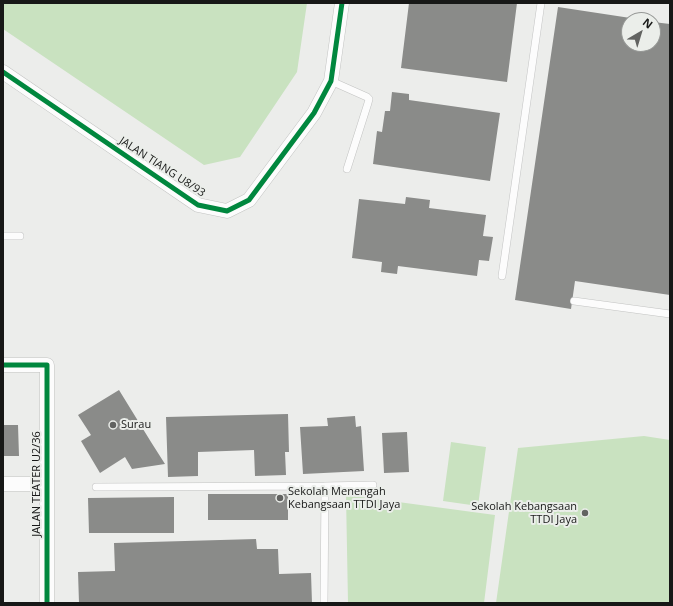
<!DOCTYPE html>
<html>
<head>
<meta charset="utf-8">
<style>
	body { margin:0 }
	#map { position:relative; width:673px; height:606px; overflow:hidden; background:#ecedeb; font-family:"Open Sans",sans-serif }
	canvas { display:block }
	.frame { position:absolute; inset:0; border:4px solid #171817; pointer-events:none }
	.north { position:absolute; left:621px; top:12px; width:40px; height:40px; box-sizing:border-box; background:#ebeeea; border:1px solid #969896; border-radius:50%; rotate:38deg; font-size:11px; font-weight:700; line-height:16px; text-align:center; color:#171817 }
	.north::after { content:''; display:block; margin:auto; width:14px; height:18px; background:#626361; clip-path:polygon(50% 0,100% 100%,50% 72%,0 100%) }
</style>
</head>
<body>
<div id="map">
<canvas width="673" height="606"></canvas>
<div class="frame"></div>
<div class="north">N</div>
</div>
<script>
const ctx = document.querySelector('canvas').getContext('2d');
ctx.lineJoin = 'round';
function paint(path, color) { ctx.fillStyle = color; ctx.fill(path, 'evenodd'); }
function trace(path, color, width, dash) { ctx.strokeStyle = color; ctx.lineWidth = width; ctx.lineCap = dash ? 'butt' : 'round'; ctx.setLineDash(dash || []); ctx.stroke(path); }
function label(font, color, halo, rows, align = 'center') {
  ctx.font = font + ' "Open Sans",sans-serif'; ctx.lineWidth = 4; ctx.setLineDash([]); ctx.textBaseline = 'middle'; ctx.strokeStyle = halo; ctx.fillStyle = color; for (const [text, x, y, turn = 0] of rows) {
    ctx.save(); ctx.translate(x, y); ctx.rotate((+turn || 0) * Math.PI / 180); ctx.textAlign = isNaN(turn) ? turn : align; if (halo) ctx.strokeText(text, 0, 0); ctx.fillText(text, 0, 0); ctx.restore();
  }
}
paint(new Path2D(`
	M3,3H307L297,72L240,157L204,165L3,29Z
	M644,436L670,440V603H496L518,448Z
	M451,442L486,447L478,506L443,501Z
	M346,495L495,515L484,603H348Z`), '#c9e2c0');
paint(new Path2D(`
	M409,3H517L507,82L401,68Z
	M558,7L637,19L629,20V44H653V22L670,24V295L575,281L571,309L515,300Z
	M392,92L409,94V100L500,113L490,181L373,164L377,131L382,132L385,111H390Z
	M406,197L430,200L429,208L486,215L483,236L493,237L489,261L479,260L477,276L398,266L397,274L381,272L382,262L352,258L359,199L405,204Z
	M119,390L151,442L165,464L132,469L125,457L100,473L81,441L91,435L78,415Z
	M288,414L289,452H285L286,475L255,476L254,450L198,452V476L168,477L166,417Z
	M355,416L356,427L361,426L364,471L303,474L300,427L328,426L327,418Z
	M3,425H18L19,456H3Z
	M407,432L409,472L384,473L382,433Z
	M208,494H288V520H208Z
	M174,497V533H89L88,498Z
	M256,539L257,549H278L279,574L311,573L312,603H79L78,572L115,571L114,543Z`), '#8a8b89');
const service = new Path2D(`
	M331,81L367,97L369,99L368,103L347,169
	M3,236H20
	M502,276L541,3
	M574,301L670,314
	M96,487L325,486
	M324,603L325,486L373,485`);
const minor = new Path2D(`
	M3,72L198,205L227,211L249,200L314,113L331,81L342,3
	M3,365H47V603
	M3,484H47`);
trace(service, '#c2c3c2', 8);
trace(minor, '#c2c3c2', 15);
trace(service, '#fcfcfc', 7);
trace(minor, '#fcfcfc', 14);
trace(new Path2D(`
	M3,72L198,205L227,211L249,200L314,113L331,81L342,3
	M3,365H47V603`), '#00873e', 5);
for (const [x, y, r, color] of [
	[113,425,4,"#626361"],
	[280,498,4,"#626361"],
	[585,513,4,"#626361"]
]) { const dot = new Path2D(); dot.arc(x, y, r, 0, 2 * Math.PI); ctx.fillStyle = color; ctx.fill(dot); trace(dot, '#ebeeea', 1.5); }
label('11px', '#171817', '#ebeeea', [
	["JALAN TIANG U8/93",162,167,33],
	["JALAN TEATER U2/36",37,484,-90]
]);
label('11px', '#171817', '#ebeeea', [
	["Surau",121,425],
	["Sekolah Menengah",288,492],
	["Kebangsaan TTDI Jaya",288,505],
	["Sekolah Kebangsaan",577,507,"right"],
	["TTDI Jaya",577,520,"right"]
], 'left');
</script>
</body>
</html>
